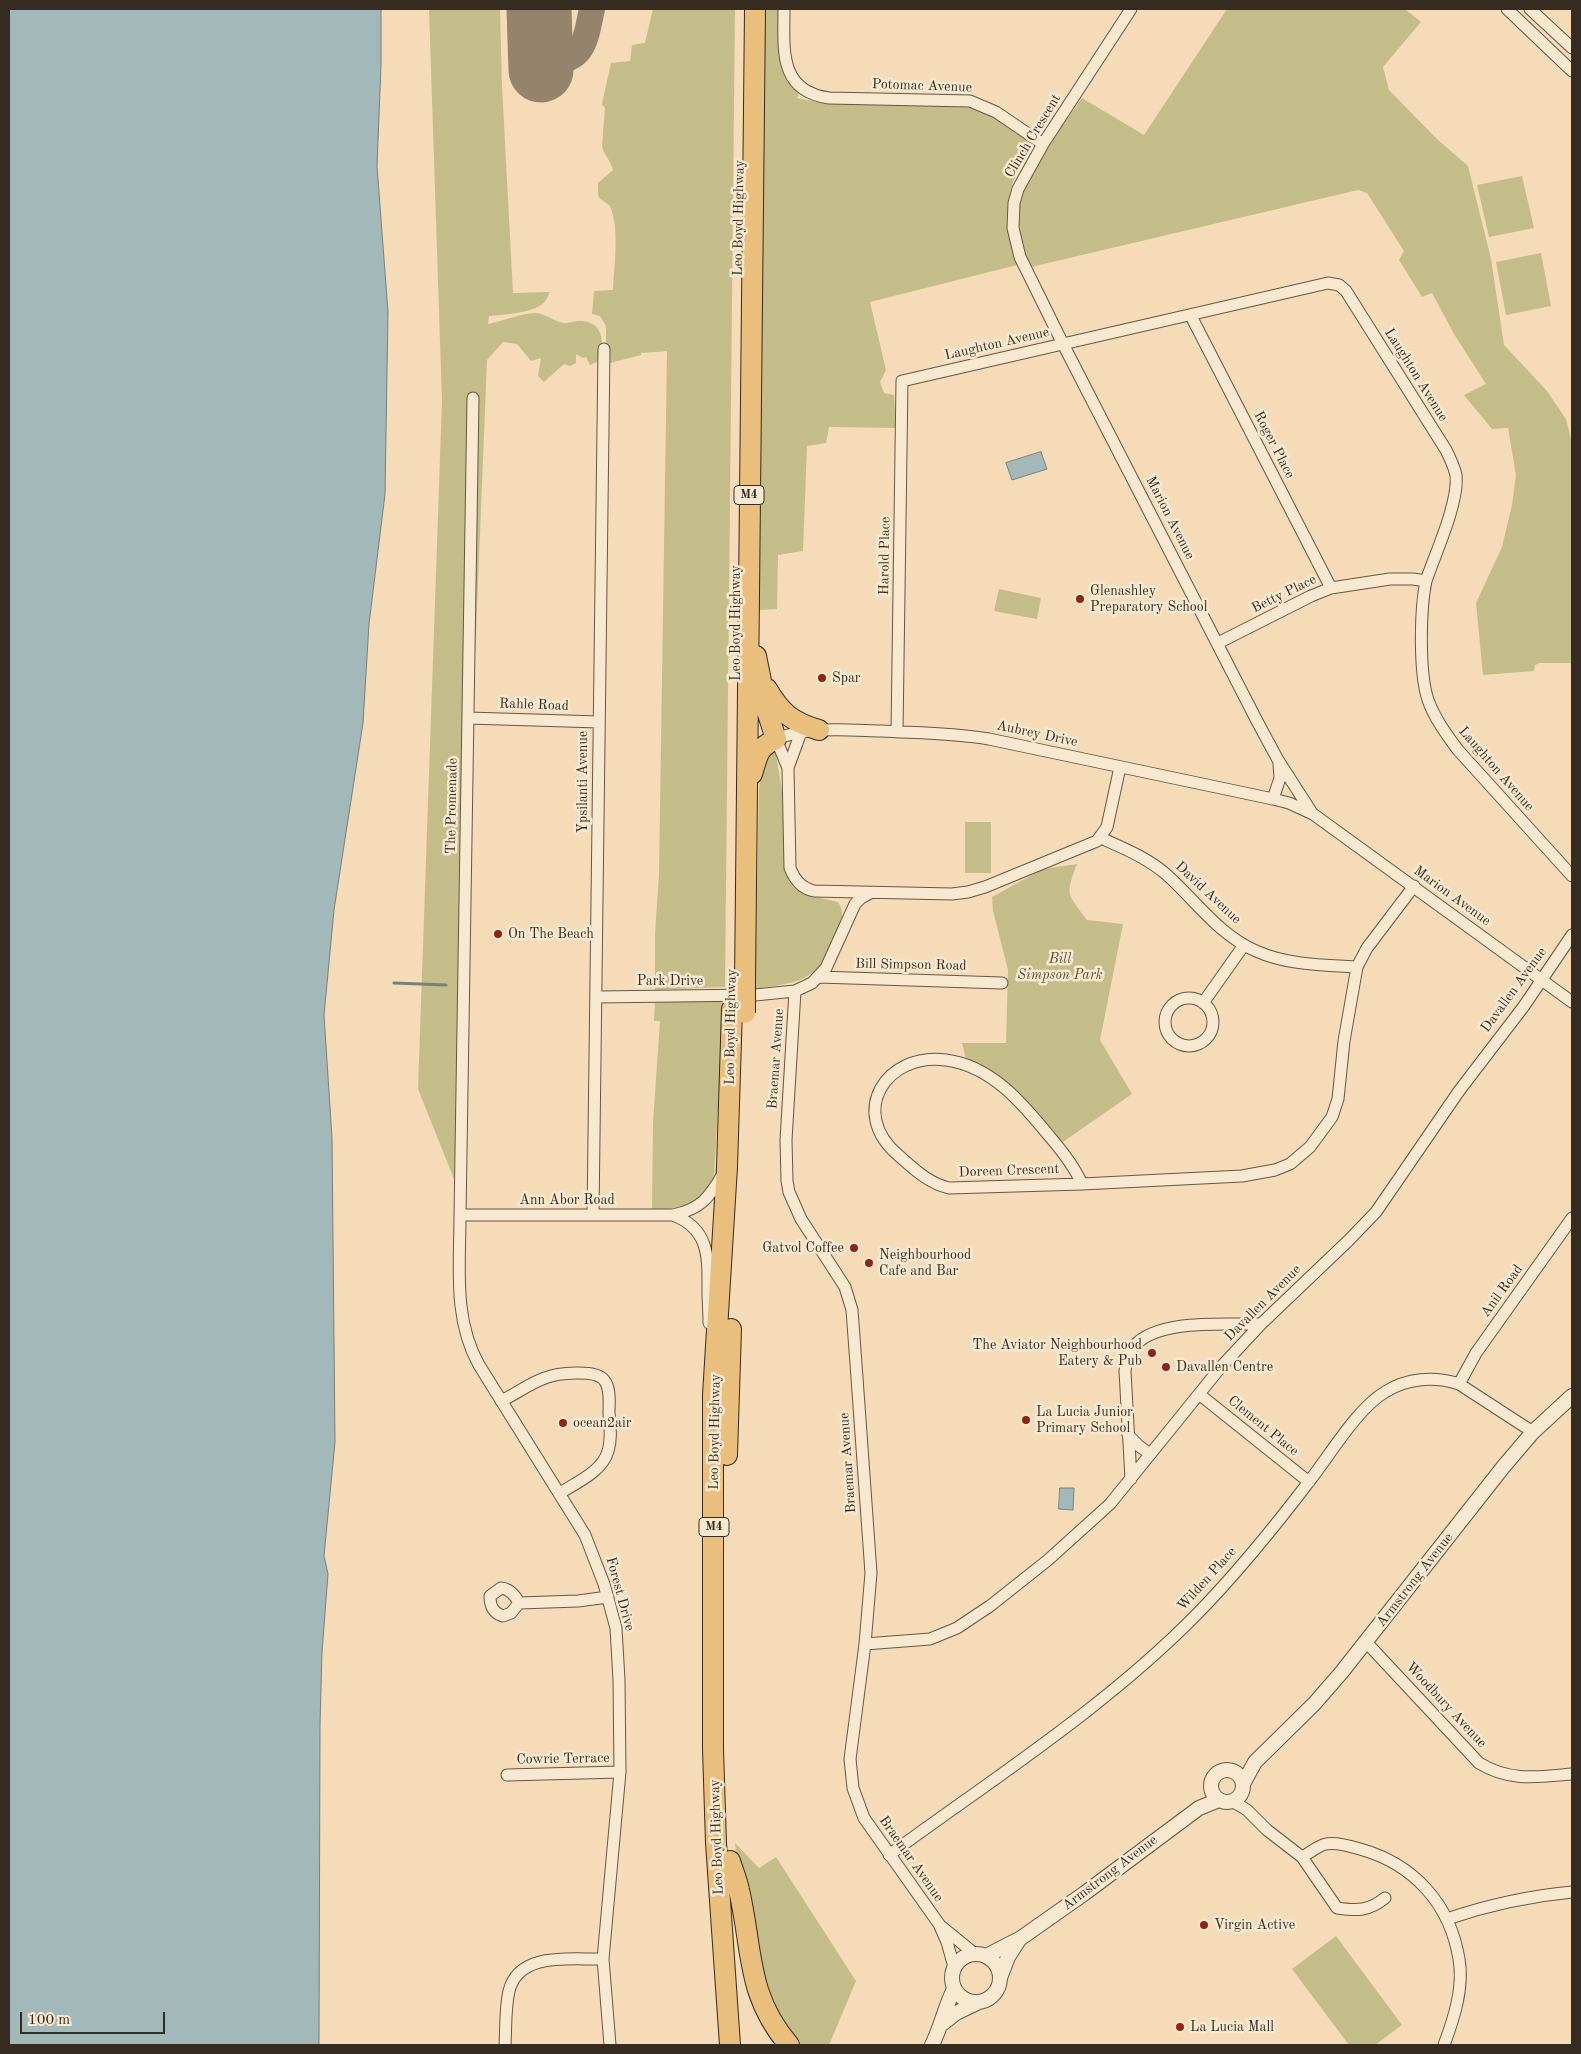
<!DOCTYPE html>
<html>
<head>
<meta charset="utf-8">
<style>
	body { margin:0 }
	#map { position:relative; width:1581px; height:2054px; overflow:hidden; background:#f5dbb7; font-family:"Old Standard TT",serif }
	canvas { display:block }
	.frame { position:absolute; inset:0; border:10px solid #352b21; pointer-events:none }
	.scale { position:absolute; left:20px; top:2012px; width:145px; height:22px; box-sizing:border-box; border:2px solid #352b21; border-top:0; padding-left:6px; font-size:15px; line-height:18px; white-space:nowrap; color:#352b21; -webkit-text-stroke:4px #f8e8d0; paint-order:stroke }
</style>
</head>
<body>
<div id="map">
<canvas width="1581" height="2054"></canvas>
<div class="frame"></div>
<div class="scale">100 m</div>
</div>
<script>
const ctx = document.querySelector('canvas').getContext('2d');
ctx.lineJoin = 'round';
function paint(path, color) { ctx.fillStyle = color; ctx.fill(path, 'evenodd'); }
function trace(path, color, width, dash) { ctx.strokeStyle = color; ctx.lineWidth = width; ctx.lineCap = dash ? 'butt' : 'round'; ctx.setLineDash(dash || []); ctx.stroke(path); }
function label(font, color, halo, rows, align = 'center') {
  ctx.font = font + ' "Old Standard TT",serif'; ctx.lineWidth = 5; ctx.setLineDash([]); ctx.textBaseline = 'middle'; ctx.strokeStyle = halo; ctx.fillStyle = color; for (const [text, x, y, turn = 0] of rows) {
    ctx.save(); ctx.translate(x, y); ctx.rotate((+turn || 0) * Math.PI / 180); ctx.textAlign = isNaN(turn) ? turn : align; if (halo) ctx.strokeText(text, 0, 0); ctx.fillText(text, 0, 0); ctx.restore();
  }
}
paint(new Path2D(`
	M429,9H500L502,86L513,293L550,292C548,296 546,302 541,305C529,313 503,315 489,316L488,324C503,321 519,314 534,313C545,313 553,321 563,323C569,324 576,320 582,321C606,323 602,345 602,363L597,362L590,365L586,357L583,358L576,354V363L570,366L564,364L544,382L538,376L541,358L531,361L517,344L503,342L487,360L454,1179L418,1089L442,401Z
	M653,9H735L725,987L655,990V934L659,874L667,351L641,353V355L606,364V326L600,316L592,314L594,291L613,290C614,264 620,230 610,206C597,195 598,202 598,183L613,170C611,161 604,155 602,146L605,108L602,104L611,63L630,61L632,45L645,43Z
	M761,9H780L782,70L786,79L799,94L797,98L822,103L957,104L976,107L1025,136C1034,153 1021,163 1015,178C1012,183 1010,191 1010,197C1006,221 1010,242 1017,265L870,302L886,370L880,382L884,393L894,395L896,428L829,427L826,443L807,446L803,551L778,555L777,609L759,610Z
	M1227,9H1405L1421,22L1383,67L1389,90L1437,139L1468,166L1491,259L1504,345L1547,391L1566,419L1572,443V663H1540L1535,665L1534,671L1483,675L1476,603L1502,547L1512,505L1516,475L1508,428L1492,429L1464,395L1486,384L1454,334L1432,293L1422,297L1399,260L1404,251L1367,193L1358,190L1031,267L1023,252L1018,235L1019,207L1023,190L1057,133L1082,98L1144,135Z
	M1522,176L1534,228L1489,237L1477,185Z
	M1541,253L1551,306L1506,315L1496,262Z
	M999,589L1041,598L1037,619L994,611Z
	M775,747L782,792L785,873L793,887L803,894L838,902C846,913 841,924 836,935C831,944 828,955 822,963C808,984 777,985 755,989L759,789L762,760Z
	M965,822H991V873H965Z
	M1077,864C1065,896 1067,893 1087,920L1123,924L1100,1040L1132,1094L1057,1146L1016,1100L966,1059L962,1043H1006L1008,970L993,911L992,897L1043,869Z
	M724,1000L725,1022L719,1089L714,1176C704,1206 680,1210 652,1209L653,1123L660,1021H654L655,1001Z
	M735,1843L759,1868L776,1857L856,1981L829,2045H789L746,1954Z
	M1336,1936L1402,2025L1375,2045H1349L1292,1969Z`), '#c4bd89');
const water = new Path2D(`
	M9,9H381V65L377,166L388,312L385,494L369,624L363,723L334,910L324,1015L332,1138L335,1442L324,1556L328,1574L322,1652L320,1724L319,2045H9Z
	M1041,452L1047,469L1012,480L1006,463Z
	M1060,1488H1074L1073,1510L1059,1509Z`);
paint(water, '#a2b8b9');
trace(water, '#76807c', 1);
trace(new Path2D(`
	M394,983L446,985`), '#76807c', 3);
trace(new Path2D(`
	M541,63C584,61 584,47 592,9`), '#95836c', 26);
trace(new Path2D(`
	M539,9L541,70`), '#95836c', 65);
const minor = new Path2D(`
	M784,9C784,49 778,91 829,98L970,101L996,112L1043,144
	M1131,9L1043,144L1018,189L1014,203L1013,228L1020,257L1063,344L1257,721L1278,760L1312,813
	M1507,9L1572,71
	M1530,9L1572,48
	M1191,316L1331,588
	M473,398L460,1215C460,1266 453,1319 479,1365L585,1535L604,1584L616,1628L619,1680L620,1772L603,1959L610,2045
	M1218,643L1311,596L1331,588L1390,579H1413L1426,581
	M468,718L599,722
	M897,732L902,381L1328,283L1339,285L1346,291L1446,450C1450,458 1454,466 1456,475C1459,503 1435,554 1426,581C1420,610 1419,673 1428,700C1435,719 1446,734 1458,750L1572,876
	M1120,767L1107,827L1097,841L985,887L968,892L952,894L814,891C801,888 795,880 790,868L788,768L776,739C810,726 846,730 882,731C918,733 954,733 989,739L1273,799L1289,803L1313,814L1572,1002
	M788,768L801,732
	M1273,799L1280,778L1279,764
	M1101,838C1123,848 1148,858 1167,875C1196,901 1219,935 1256,951C1287,965 1323,965 1357,967
	M819,977L1002,983
	M795,991L786,1140L787,1181L789,1192L801,1219L845,1287L852,1310L856,1364L871,1573L865,1644L850,1759L853,1788L864,1818L939,1924L947,1942L954,1967
	M597,997L755,995L795,991L812,983L826,968L855,904L861,898L870,893
	M1165 1022a24 24 0 1 1 48 0a24 24 0 1 1-48 0Z
	M1203,1003L1244,945
	M1082,1184C1074,1166 1063,1152 1050,1137C1023,1104 992,1066 946,1060C886,1052 848,1112 898,1155C914,1169 928,1183 949,1188L1082,1184L1242,1176L1275,1170L1290,1164L1310,1147L1332,1117L1338,1099L1344,1041L1357,967L1367,948L1414,886
	M460,1215H673C701,1209 709,1198 723,1174
	M593,1215L604,349
	M673,1215C710,1229 708,1258 708,1291C708,1302 709,1312 709,1323
	M1459,1384L1476,1353L1572,1218
	M1199,1394L1309,1482
	M501,1401C516,1394 530,1383 545,1378C557,1373 596,1369 604,1380C611,1388 609,1403 609,1413C610,1426 612,1439 608,1451C603,1471 576,1483 560,1493
	M1128,1435L1139,1446L1150,1454
	M1131,1479L1125,1371C1126,1362 1128,1353 1134,1346C1159,1318 1226,1325 1261,1324
	M519,1603C515,1595 510,1589 501,1588L490,1596C490,1606 493,1613 503,1616L511,1613L519,1603L578,1601L608,1597
	M1366,1642L1479,1763C1510,1782 1538,1777 1572,1774
	M865,1644L930,1639L957,1628L990,1606L1048,1560L1110,1504L1220,1368L1261,1324L1348,1241L1376,1212L1459,1091L1524,1006L1572,935
	M507,1775L620,1772
	M1232,1801L1247,1810L1267,1830L1302,1857C1310,1853 1317,1846 1326,1844C1336,1842 1350,1846 1360,1849C1414,1864 1450,1904 1459,1959C1464,1988 1454,2018 1444,2045
	M889,1855C994,1778 1107,1706 1198,1613C1239,1571 1276,1525 1311,1479C1331,1453 1358,1408 1385,1392C1407,1378 1434,1376 1459,1384L1533,1432
	M1302,1857L1337,1908C1357,1911 1369,1911 1385,1898
	M1447,1919C1488,1905 1529,1896 1572,1892
	M942,1927L975,1954
	M505,2045C506,2028 505,2008 509,1991C519,1951 571,1960 603,1959`);
const tertiary = new Path2D(`
	M1211 1786a16 16 0 1 1 32 0a16 16 0 1 1-32 0Z
	M1243,1784L1255,1762L1314,1704L1341,1673L1504,1466L1533,1432L1572,1396
	M952 1978a24 24 0 1 1 48 0a24 24 0 1 1-48 0Z
	M986,1956L1021,1938L1085,1893L1199,1808L1219,1800
	M1000,1978L1008,1957L1019,1940
	M942,2024L956,2013L977,2003
	M932,2045C941,2027 945,2007 954,1989`);
const motorway = new Path2D(`
	M767,689C781,713 792,722 819,730
	M752,774C758,755 757,748 776,739L767,711L756,656
	M745,982L755,9
	M727,1455L731,1329
	M730,1861C733,1871 737,1880 739,1890C753,1950 746,1995 789,2045
	M730,2045L716,1843L713,1749V1395L727,1167L732,1009`);
trace(minor, '#655746', 13);
trace(tertiary, '#655746', 16);
trace(motorway, '#352b21', 22);
trace(minor, '#f8e8d0', 11);
trace(tertiary, '#f8e8d0', 14);
trace(motorway, '#eabe7c', 20);
const motorwayBridge = new Path2D(`
	M745,1013V982`);
trace(motorwayBridge, '#352b21', 22, []);
trace(motorwayBridge, '#eabe7c', 20);
for (const [x, y, r, color] of [
	[1080,599,5,"#8f2418"],
	[822,678,5,"#8f2418"],
	[498,934,5,"#8f2418"],
	[854,1248,5,"#8f2418"],
	[869,1263,5,"#8f2418"],
	[1152,1353,5,"#8f2418"],
	[1166,1367,5,"#8f2418"],
	[1026,1420,5,"#8f2418"],
	[563,1423,5,"#8f2418"],
	[1204,1925,5,"#8f2418"],
	[1180,2027,5,"#8f2418"]
]) { const dot = new Path2D(); dot.arc(x, y, r, 0, 2 * Math.PI); ctx.fillStyle = color; ctx.fill(dot); trace(dot, '#f8e8d0', 2); }
for (const [x, y, w] of [
	[749,495,30],
	[714,1527,30]
]) { const box = new Path2D(); box.roundRect(x - w / 2, y - 9.5, w, 19, 4); ctx.fillStyle = '#f8e8d0'; ctx.fill(box); trace(box, '#352b21', 1); }
label('bold 12px', '#352b21', null, [
	["M4",749,495],
	["M4",714,1527]
]);
label('14px', '#352b21', '#f8e8d0', [
	["Potomac Avenue",922,86,2],
	["Clinch Crescent",1033,136,-59],
	["Leo Boyd Highway",739,218,-89],
	["Laughton Avenue",997,344,-13],
	["Laughton Avenue",1416,375,58],
	["Roger Place",1274,445,63],
	["Marion Avenue",1170,518,63],
	["Harold Place",885,556,-89],
	["Betty Place",1284,594,-26],
	["Leo Boyd Highway",736,623,-90],
	["Rahle Road",534,705,2],
	["Aubrey Drive",1037,734,12],
	["Laughton Avenue",1496,769,49],
	["Ypsilanti Avenue",583,782,-90],
	["The Promenade",452,806,-89],
	["David Avenue",1208,893,43],
	["Marion Avenue",1452,896,36],
	["Bill Simpson Road",911,965,1],
	["Park Drive",670,981],
	["Davallen Avenue",1514,990,-54],
	["Leo Boyd Highway",731,1027,-89],
	["Braemar Avenue",776,1059,-86],
	["Doreen Crescent",1009,1171,-2],
	["Ann Abor Road",567,1200],
	["Anil Road",1502,1291,-54],
	["Davallen Avenue",1263,1303,-45],
	["Clement Place",1263,1426,39],
	["Leo Boyd Highway",715,1432,-89],
	["Braemar Avenue",848,1463,-94],
	["Wilden Place",1207,1579,-48],
	["Armstrong Avenue",1415,1580,-52],
	["Forest Drive",620,1594,75],
	["Woodbury Avenue",1446,1705,47],
	["Cowrie Terrace",563,1759,-1],
	["Leo Boyd Highway",717,1837,-92],
	["Braemar Avenue",911,1859,55],
	["Armstrong Avenue",1110,1873,-37]
]);
label('14px', '#352b21', '#f8e8d0', [
	["Glenashley",1090,591],
	["Preparatory School",1090,607],
	["Spar",832,678],
	["On The Beach",508,934],
	["Gatvol Coffee",844,1248,"right"],
	["Neighbourhood",879,1255],
	["Cafe and Bar",879,1271],
	["The Aviator Neighbourhood",1142,1345,"right"],
	["Eatery & Pub",1142,1361,"right"],
	["Davallen Centre",1176,1367],
	["La Lucia Junior",1036,1412],
	["Primary School",1036,1428],
	["ocean2air",573,1423],
	["Virgin Active",1214,1925],
	["La Lucia Mall",1190,2027]
], 'left');
label('italic 14px', '#59503b', '#f8e8d0', [
	["Bill",1060,959],
	["Simpson Park",1060,975]
]);
</script>
</body>
</html>
